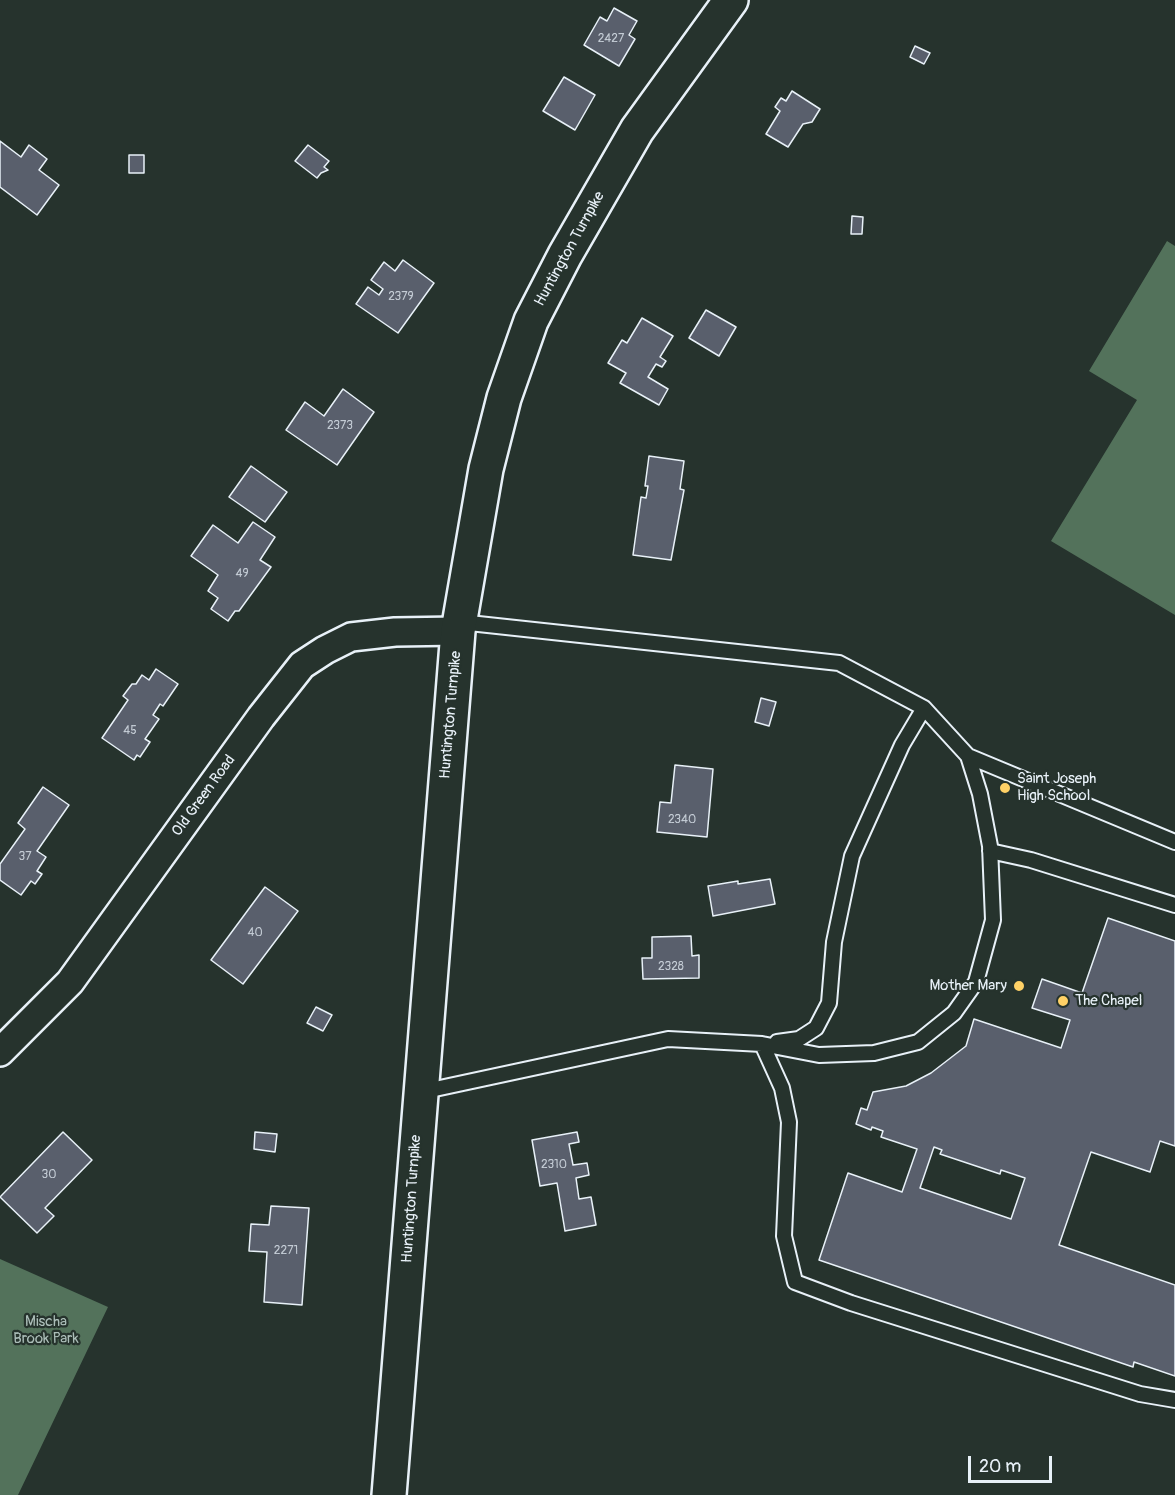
<!DOCTYPE html>
<html>
<head>
<meta charset="utf-8">
<style>
	body { margin:0 }
	#map { position:relative; width:1175px; height:1495px; overflow:hidden; background:#26332d; font-family:Pangolin,sans-serif }
	canvas { display:block }
	.scale { position:absolute; left:968px; top:1456px; width:84px; height:27px; box-sizing:border-box; border:3px solid #e8f1f8; border-top:0; padding-left:8px; font-size:18px; line-height:21px; white-space:nowrap; color:#e8f1f8; -webkit-text-stroke:4px #26332d; paint-order:stroke }
</style>
</head>
<body>
<div id="map">
<canvas width="1175" height="1495"></canvas>
<div class="scale">20 m</div>
</div>
<script>
const ctx = document.querySelector('canvas').getContext('2d');
ctx.lineJoin = 'round';
function paint(path, color) { ctx.fillStyle = color; ctx.fill(path, 'evenodd'); }
function trace(path, color, width, dash) { ctx.strokeStyle = color; ctx.lineWidth = width; ctx.lineCap = dash ? 'butt' : 'round'; ctx.setLineDash(dash || []); ctx.stroke(path); }
function label(font, color, halo, rows, align = 'center') {
  ctx.font = font + ' Pangolin,sans-serif'; ctx.lineWidth = 4.5; ctx.setLineDash([]); ctx.textBaseline = 'middle'; ctx.strokeStyle = halo; ctx.fillStyle = color; for (const [text, x, y, turn = 0] of rows) {
    ctx.save(); ctx.translate(x, y); ctx.rotate((+turn || 0) * Math.PI / 180); ctx.textAlign = isNaN(turn) ? turn : align; if (halo) ctx.strokeText(text, 0, 0); ctx.fillText(text, 0, 0); ctx.restore();
  }
}
paint(new Path2D(`
	M1167,241L1175,246V615L1051,541L1137,400L1089,371Z
	M0,1259L108,1307L18,1495H0Z`), '#53725b');
const building = new Path2D(`
	M614,8L637,21L629,35L635,39L619,66L584,45L600,17L607,21Z
	M915,46L930,53L924,64L910,57Z
	M564,77L595,95L575,130L543,111Z
	M792,91L820,109L812,122L803,124L788,147L766,134L780,111L775,107L781,98L786,101Z
	M0,141L21,157L29,145L47,159L39,170L59,185L37,215L0,187Z
	M308,145L329,161L324,167L328,170L321,173L317,178L295,161Z
	M129,155H144V173H129Z
	M852,216L863,217L862,234H851Z
	M403,260L434,283L398,333L356,304L368,287L379,295L383,289L371,280L384,262L395,271Z
	M706,310L736,327L719,356L689,338Z
	M642,318L673,336L660,357L666,361L662,367L656,364L648,377L668,389L659,405L620,383L626,373L608,363L622,340L627,343Z
	M343,389L374,412L337,465L286,430L305,402L324,416Z
	M649,456L684,461L680,489L684,490L671,560L633,555L641,497L646,498L648,486H645Z
	M251,466L287,492L265,522L229,497Z
	M253,522L275,537L260,560L271,567L239,611H235L228,621L211,609L218,598L208,591L218,575L191,556L213,525L238,543Z
	M156,669L178,684L163,706L160,704L153,715L159,719L145,739L150,742L140,757L137,755L134,760L102,738L128,700L123,696L132,684H136L142,675L149,680Z
	M761,698L776,702L769,726L755,722Z
	M675,765L713,769L707,837L657,832L660,802L671,803Z
	M43,787L69,805L37,851L46,857L37,871L42,874L35,884L31,881L21,895L0,880V864L25,829L18,823Z
	M770,879L775,904L713,916L708,886L738,881V884Z
	M265,887L298,911L243,984L211,960Z
	M1108,918L1175,941V1146L1160,1141L1150,1172L1091,1152L1059,1245L1175,1285V1376L1134,1362L1133,1367L819,1260L848,1173L902,1192L917,1149L881,1137L883,1131L872,1127L871,1130L856,1124L861,1108L867,1110L873,1092L906,1086L931,1073L966,1046L974,1019L1061,1048L1070,1020L1032,1008L1042,979L1082,993ZM934,1147L942,1150L940,1154L1000,1174L1001,1170L1025,1178L1011,1219L920,1188Z
	M691,936L692,956L699,955V978L643,979L642,958H652V937Z
	M316,1007L332,1015L323,1031L307,1023Z
	M63,1132L92,1160L45,1208L54,1216L37,1233L0,1197Z
	M255,1132L277,1134L275,1152L254,1149Z
	M577,1132L579,1142L569,1144L573,1165L587,1163L589,1175L576,1178L579,1199L591,1197L596,1225L565,1231L557,1183L540,1186L532,1140Z
	M271,1206L309,1208L302,1305L264,1302L267,1252L249,1251L251,1224L269,1225Z`);
paint(building, '#595f6c');
trace(building, '#e8f1f8', 1.5);
const lane = new Path2D(`
	M968,756L1175,842
	M990,851L1031,860L1175,905
	M777,1042L799,1039L816,1028L829,1003L834,942L852,856L902,745L924,708
	M762,1044L782,1088L789,1122L784,1236L795,1282L851,1303L1140,1394L1175,1400
	M421,1092L668,1039L762,1044L819,1055L874,1053L918,1042L954,1013L976,982L993,920L990,846L980,794L968,756L924,708L839,663L460,622`);
const street = new Path2D(`
	M0,1052L70,982L261,717L302,665L325,650L351,637L395,632L458,631`);
const secondary = new Path2D(`
	M389,1495L458,631L486,469L504,398L531,321L565,255L637,130L731,0`);
trace(lane, '#e8f1f8', 18);
trace(street, '#e8f1f8', 32);
trace(secondary, '#e8f1f8', 38);
trace(lane, '#26332d', 14);
trace(street, '#26332d', 27);
trace(secondary, '#26332d', 33);
for (const [x, y, r, color] of [
	[1005,788,6,"#ffd166"],
	[1019,986,6,"#ffd166"],
	[1063,1001,6,"#ffd166"]
]) { const dot = new Path2D(); dot.arc(x, y, r, 0, 2 * Math.PI); ctx.fillStyle = color; ctx.fill(dot); trace(dot, '#26332d', 2); }
label('12px', '#c4ccd5', null, [
	["2427",611,39],
	["2379",401,297],
	["2373",340,426],
	["49",242,574],
	["45",130,731],
	["2340",682,820],
	["37",25,857],
	["40",255,933],
	["2328",671,967],
	["2310",554,1165],
	["30",49,1175],
	["2271",286,1251]
]);
label('15px', '#e8f1f8', '#26332d', [
	["Huntington Turnpike",570,249,-61],
	["Huntington Turnpike",451,715,-85],
	["Old Green Road",204,796,-54],
	["Huntington Turnpike",412,1199,-86]
]);
label('15px', '#e8f1f8', '#26332d', [
	["Saint Joseph",1017,779],
	["High School",1017,796],
	["Mother Mary",1007,986,"right"],
	["The Chapel",1075,1001]
], 'left');
label('15px', '#acbeb9', '#26332d', [
	["Mischa",46,1322],
	["Brook Park",46,1339]
]);
</script>
</body>
</html>
